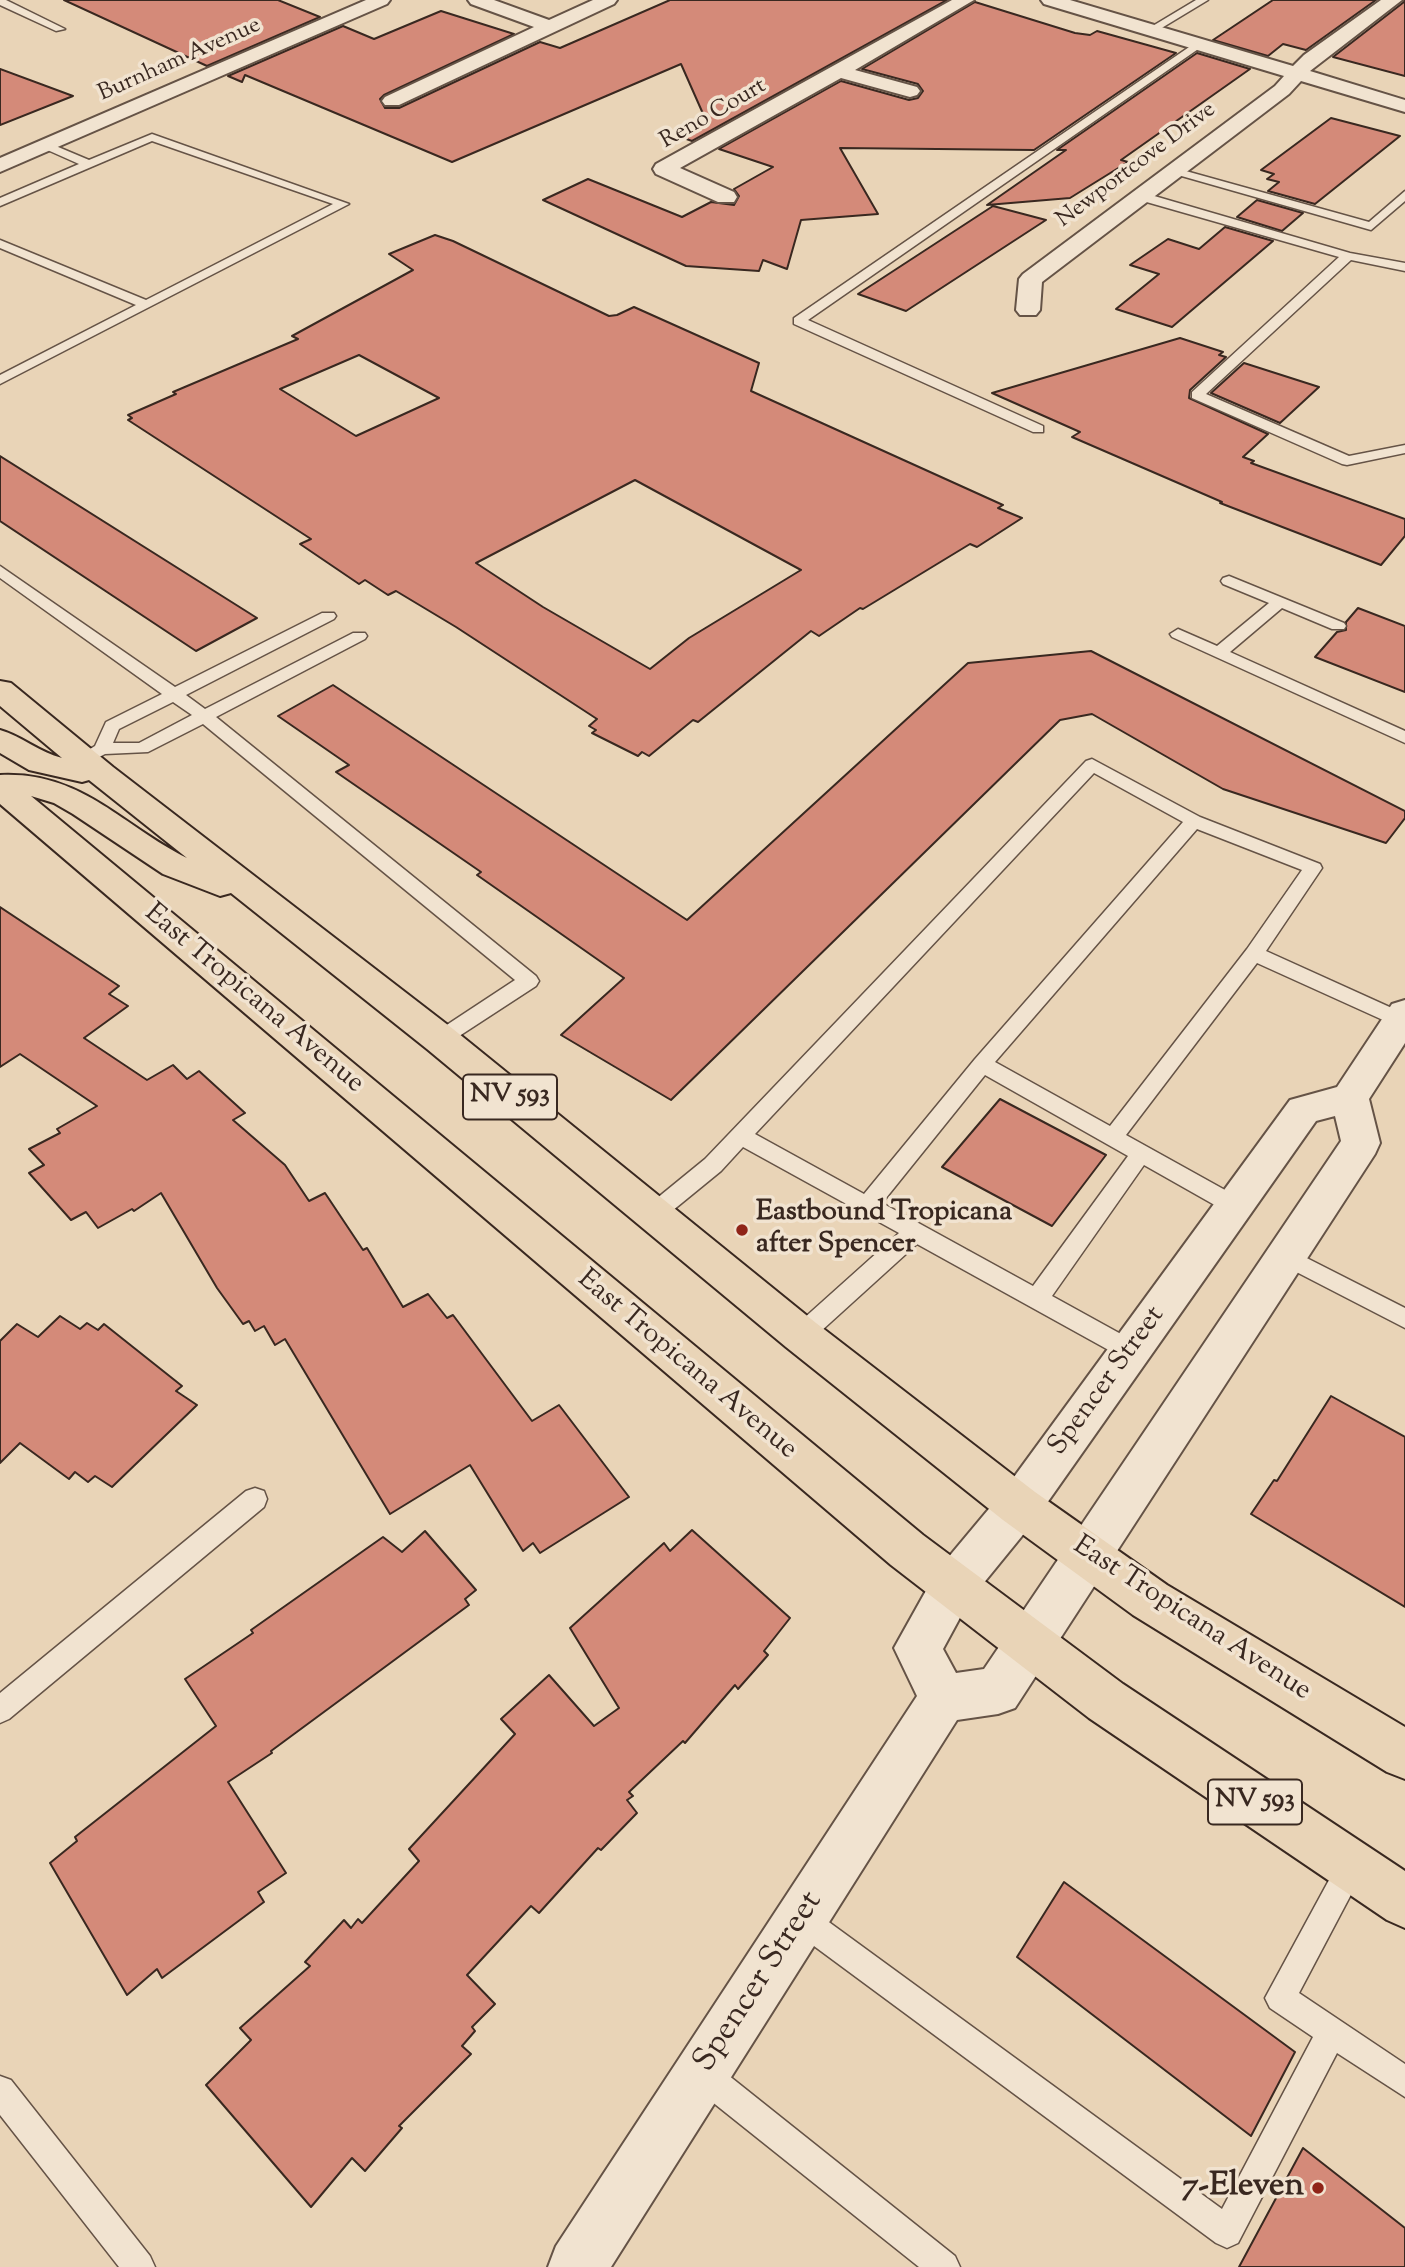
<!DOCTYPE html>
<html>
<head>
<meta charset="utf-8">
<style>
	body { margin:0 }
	canvas { display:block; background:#e9d4b7 }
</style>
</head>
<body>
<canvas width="1405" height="2267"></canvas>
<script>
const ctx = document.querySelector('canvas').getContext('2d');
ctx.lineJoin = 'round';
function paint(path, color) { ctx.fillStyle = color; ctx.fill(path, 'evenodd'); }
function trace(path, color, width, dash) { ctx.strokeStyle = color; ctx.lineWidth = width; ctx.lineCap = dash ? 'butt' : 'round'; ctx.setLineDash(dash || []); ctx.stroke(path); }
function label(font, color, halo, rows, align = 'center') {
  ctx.font = font + ' "Sorts Mill Goudy",serif'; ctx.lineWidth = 7; ctx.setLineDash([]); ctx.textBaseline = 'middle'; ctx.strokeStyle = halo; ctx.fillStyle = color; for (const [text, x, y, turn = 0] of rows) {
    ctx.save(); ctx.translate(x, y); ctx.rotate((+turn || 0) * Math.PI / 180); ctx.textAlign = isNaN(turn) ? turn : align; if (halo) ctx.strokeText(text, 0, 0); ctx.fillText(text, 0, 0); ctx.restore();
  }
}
const building = new Path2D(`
	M64,0H278L320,17L207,66Z
	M670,0H947L692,141L681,137L708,125L681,64L452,162L245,75L242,82L228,76L343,26L374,39L441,11L514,34L384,95L380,99L385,108H399L540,42L560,48Z
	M1273,0H1376L1306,50L1283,44L1268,56L1213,40Z
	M1405,0V76L1333,57L1404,2Z
	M975,2L1075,33L1090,35L1097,31L1176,53L1034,150L840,148L878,214L801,220L787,269L763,260L759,271L686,266L543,200L588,179L682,217L711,202L734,205L739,196L734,189L773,167L719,149L841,81L909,100L918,98L923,91L918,84L862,69Z
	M1197,53L1250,69L1121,160L1128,162L1070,198L987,205L1066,150H1057Z
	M0,69L73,96L0,125Z
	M1331,118L1400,136L1315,204L1268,191L1279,182L1267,179L1274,174L1261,170Z
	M1257,200L1303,213L1282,231L1237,217Z
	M993,206L1046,220L906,311L858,294Z
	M1225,227L1273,241L1172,327L1116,309L1159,274L1130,265L1168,239L1199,249Z
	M435,235L453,241L609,316L617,315L634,307L759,363L751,391L1003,505L998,508L1022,518L977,547L970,544L863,609L860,608L819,636L811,631L698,722L693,720L649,756L642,752L638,756L592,733L596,730L589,726L597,719L456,627L396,591L388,595L365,580L359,584L300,544L311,539L128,420L132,418L128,415L176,394L173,392L298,339L292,336L413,270L389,254ZM359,355L439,398L356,436L280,389ZM635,480L801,570L689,638L650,669L543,607L476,563Z
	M1180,338L1223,352L1219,355L1226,357L1190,390L1189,398L1268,434L1243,457L1254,461L1251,463L1405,519V536L1381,565L1220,503L1222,502L1072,437L1080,432L992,393Z
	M1244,363L1319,387L1280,423L1211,393Z
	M0,456L257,618L196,651L0,521Z
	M1358,608L1405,626V692L1315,657L1337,632L1346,630V622Z
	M1091,651L1405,811V818L1386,843L1223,789L1092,714L1060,720L671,1100L561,1035L624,978L477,875L481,872L336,772L349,765L278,716L333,685L687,920L968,663Z
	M0,907L119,986L109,994L128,1006L84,1038L147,1080L173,1065L187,1079L199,1071L245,1113L233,1120L285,1165L309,1201L325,1193L363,1250L367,1248L403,1307L428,1294L447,1318L453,1315L532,1421L559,1405L629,1497L540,1553L533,1543L523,1551L470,1465L390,1514L285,1339L275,1345L264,1326L255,1331L249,1321L243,1324L217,1288L161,1193L134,1211L132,1209L98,1228L86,1212L71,1220L29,1173L44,1165L29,1149L60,1133L57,1129L97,1106L20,1054L0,1067Z
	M1000,1099L1106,1155L1052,1226L942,1167Z
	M60,1316L80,1329L87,1323L98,1330L104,1324L182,1386L176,1391L197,1405L112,1487L95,1476L88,1482L75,1472L69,1479L20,1443L0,1463V1341L17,1324L38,1337Z
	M1331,1396L1405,1437V1607L1251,1514L1274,1480L1277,1481Z
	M692,1530L790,1618L764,1651L768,1655L738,1689L735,1685L685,1743L683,1741L629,1792L633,1796L627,1800L637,1813L601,1850L598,1848L539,1913L531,1906L467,1975L495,2004L472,2027L475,2031L462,2046L471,2054L399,2126L402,2128L365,2171L352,2158L311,2207L206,2085L251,2040L240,2028L310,1966L305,1962L344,1920L351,1928L358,1919L362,1923L419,1861L409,1849L515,1734L501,1719L549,1675L594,1726L619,1708L570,1628L664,1543L670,1551Z
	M425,1531L476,1590L465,1599L469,1605L271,1751L272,1753L228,1782L286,1873L258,1892L264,1902L162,1978L157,1969L127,1995L50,1863L77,1841L75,1837L216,1726L185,1679L253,1633L251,1630L383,1537L402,1552Z
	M1064,1882L1295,2052L1251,2136L1017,1957Z
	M1303,2148L1405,2228V2267H1239Z`);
paint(building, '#d48a79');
trace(building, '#392820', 2);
const service = new Path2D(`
	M0,0H6L65,29L56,31L0,5Z
	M1196,0H1208L1155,32L1146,30Z
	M1195,43L1204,45L808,320L1043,426V432H1033L794,324V318Z
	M152,134L349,204L0,384V375L136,305L0,248V240L146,300L333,204L152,141L0,206V198L79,164L43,148V144H51L89,160Z
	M1175,168L1369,222L1405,191V201L1371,230L1171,173L1169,171Z
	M1136,193H1144L1350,253L1405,263V271L1351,260L1206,394L1349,456L1405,445V453L1347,465L1342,464L1192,398V392L1339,257L1136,199Z
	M0,566L175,687L322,613H334L336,616L334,619L186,695L205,709L353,633H365L367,636L365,639L216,717L536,976L539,981L536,986L447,1044L440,1046L433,1044L430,1039L433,1034L515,980L203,724L148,752L105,754L90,762H78L75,758L95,746L106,722L162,694L0,578ZM173,702L192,715L139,743H113L119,729Z
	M1229,576L1344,623L1346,626L1344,629H1332L1282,608L1230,652L1405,731V743L1172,637L1170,634L1178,629L1217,646L1269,603L1223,584L1221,581L1223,578Z
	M1092,759L1200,817L1320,864L1322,868L1266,951L1405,1014V1026L1394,1025L1257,963L1126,1135L1243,1200L1246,1206L1243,1212L1235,1215L1227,1212L1144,1165L1052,1296L1139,1344L1143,1351L1139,1358L1131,1361L1123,1358L917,1244L809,1342L801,1345L793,1342L790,1335L793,1328L899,1233L743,1147L721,1171L661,1220L653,1223L645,1220L642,1214L645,1208L705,1159L1086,761ZM1094,773L1183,822L975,1059L864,1194L755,1134ZM1197,829L1302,870L1247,949L1110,1126L995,1062ZM985,1075L1128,1156L1033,1286L882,1203Z
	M1287,1248L1405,1308V1328L1279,1263L1276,1257L1279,1251Z
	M255,1488L264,1491L267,1499L264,1507L9,1719L0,1723V1693L246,1491Z
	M1351,1854L1361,1858L1365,1868L1299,1993L1405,2064V2097L1337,2053L1238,2243L1227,2248L1216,2243L791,1929L787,1919L791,1909L801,1905L811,1909L1222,2209L1313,2037L1270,2008L1265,1998L1341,1858Z
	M702,2059L713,2063L955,2256L960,2267H919L691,2085L687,2074L691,2063Z
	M0,2076L11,2080L150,2256L155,2267H119L0,2115Z`);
const minor = new Path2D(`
	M366,0H390L387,4L0,172V158Z
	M468,0H494L549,20L593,0H617L614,4L399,105H385L382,101L385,97L534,27L471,4Z
	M952,0H974L855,70L917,87L920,91L917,95L910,97L841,78L680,168L734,192L737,197L734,202H718L656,174L653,169L656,164Z
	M1041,0H1070L1293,66L1304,55L1381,0H1402L1310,71L1405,100V112L1301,81L1289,94L1042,282L1040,310L1036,315H1020L1016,310L1019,279L1023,274L1275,86L1284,76L1044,4Z`);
const tertiary = new Path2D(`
	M1405,1000V1043L1369,1099L1380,1143L1375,1154L1015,1708L998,1714L957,1720L611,2267H548L556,2246L917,1696L894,1648L937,1571L1003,1492L1290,1100L1337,1087L1392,1004ZM1335,1116L1341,1141L984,1669L956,1673L943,1649L969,1601L1035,1520L1316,1121Z`);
const primary = new Path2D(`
	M0,681L11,683L113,767L453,1029L816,1323L1035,1492L1167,1585L1405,1727V1779L1387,1772L1133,1615L1003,1520L786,1347L427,1049L231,893L220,896L163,874L73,814L54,803L31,796L923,1535L1123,1684L1405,1871V1928L1387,1920L1089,1718L891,1565L0,804V775C81,771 121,825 187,858L89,780L82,782L29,770L0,753V730C22,736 40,753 62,758L0,706Z`);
trace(service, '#655346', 3);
trace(minor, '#655346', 4);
trace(tertiary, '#655346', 4);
trace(primary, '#392820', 4);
paint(service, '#f1e3d0');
paint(minor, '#f1e3d0');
paint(tertiary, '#f1e3d0');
paint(primary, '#e9d4b7');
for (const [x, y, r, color] of [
	[742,1230,7,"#8f2418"],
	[1318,2188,7,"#8f2418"]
]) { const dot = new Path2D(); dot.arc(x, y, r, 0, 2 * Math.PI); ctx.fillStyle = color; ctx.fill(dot); trace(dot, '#f1e3d0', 2.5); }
label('23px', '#392820', '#f1e3d0', [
	["Burnham Avenue",180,61,-24],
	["Reno Court",714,115,-30],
	["Newportcove Drive",1137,166,-37]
]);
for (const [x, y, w] of [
	[510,1097,94],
	[1255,1802,94]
]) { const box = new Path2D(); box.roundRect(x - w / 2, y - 22.5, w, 45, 5); ctx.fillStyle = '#f1e3d0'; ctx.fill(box); trace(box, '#392820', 2); }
label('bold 26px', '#392820', null, [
	["NV 593",510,1097],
	["NV 593",1255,1802]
]);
label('28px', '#392820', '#f1e3d0', [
	["East Tropicana Avenue",253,1000,40],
	["East Tropicana Avenue",686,1366,40],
	["Spencer Street",1108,1382,-54],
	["East Tropicana Avenue",1191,1620,33]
]);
label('bold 28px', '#392820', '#f1e3d0', [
	["Eastbound Tropicana",756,1214],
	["after Spencer",756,1246]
], 'left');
label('33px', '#392820', '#f1e3d0', [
	["Spencer Street",760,1983,-57]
]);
label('bold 33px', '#392820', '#f1e3d0', [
	["7-Eleven",1304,2188]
], 'right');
</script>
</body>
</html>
